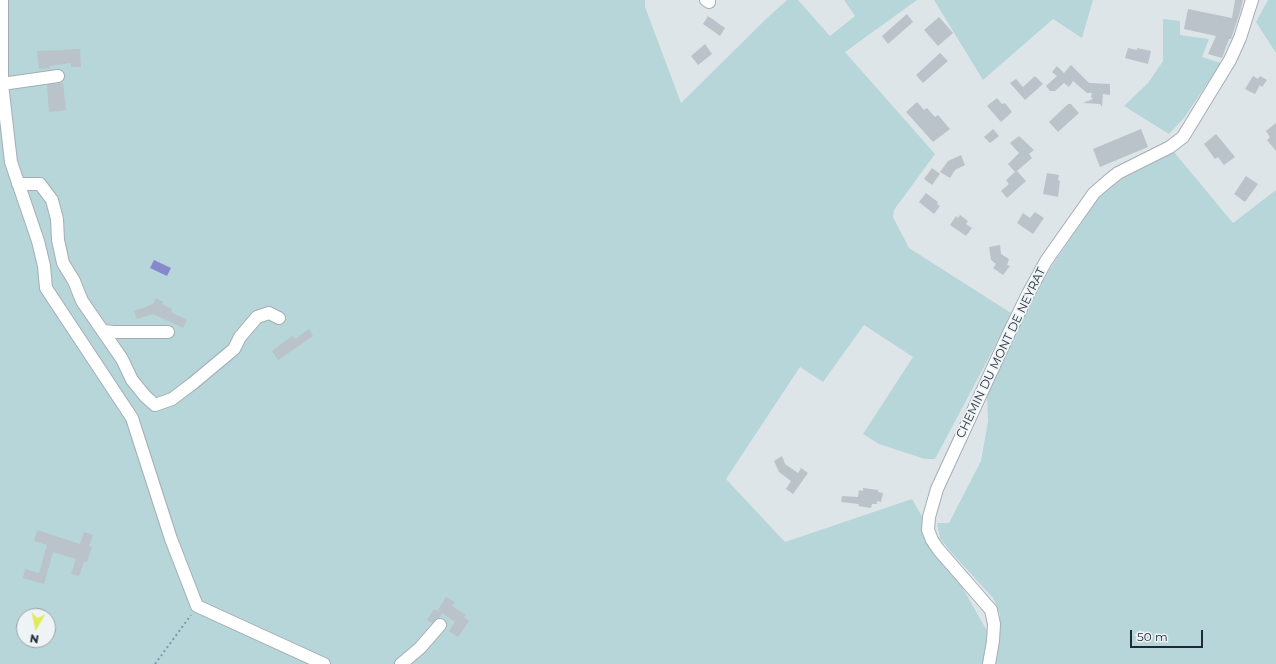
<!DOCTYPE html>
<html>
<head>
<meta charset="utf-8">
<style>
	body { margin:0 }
	#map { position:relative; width:1276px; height:664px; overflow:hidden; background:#dee5e9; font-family:Montserrat,sans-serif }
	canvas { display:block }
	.north { position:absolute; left:16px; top:608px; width:40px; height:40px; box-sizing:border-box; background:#eef3f6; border:1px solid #9ca3aa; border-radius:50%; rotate:189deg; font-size:11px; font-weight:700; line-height:16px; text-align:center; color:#202a37 }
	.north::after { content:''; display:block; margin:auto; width:14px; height:18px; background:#e0ea5a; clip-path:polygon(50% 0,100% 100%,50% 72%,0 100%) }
	.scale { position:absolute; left:1130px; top:630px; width:73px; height:18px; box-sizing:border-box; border:2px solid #202a37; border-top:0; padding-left:5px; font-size:12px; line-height:14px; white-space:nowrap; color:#202a37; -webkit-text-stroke:3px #eef3f6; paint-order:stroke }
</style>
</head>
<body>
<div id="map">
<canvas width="1276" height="664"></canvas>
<div class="north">N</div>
<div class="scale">50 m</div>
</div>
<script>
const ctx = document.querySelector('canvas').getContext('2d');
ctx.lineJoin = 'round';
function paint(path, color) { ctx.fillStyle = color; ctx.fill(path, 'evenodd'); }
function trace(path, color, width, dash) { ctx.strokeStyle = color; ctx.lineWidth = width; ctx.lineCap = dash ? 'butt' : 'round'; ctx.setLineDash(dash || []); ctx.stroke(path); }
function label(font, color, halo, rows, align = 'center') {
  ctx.font = font + ' Montserrat,sans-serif'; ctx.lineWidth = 3.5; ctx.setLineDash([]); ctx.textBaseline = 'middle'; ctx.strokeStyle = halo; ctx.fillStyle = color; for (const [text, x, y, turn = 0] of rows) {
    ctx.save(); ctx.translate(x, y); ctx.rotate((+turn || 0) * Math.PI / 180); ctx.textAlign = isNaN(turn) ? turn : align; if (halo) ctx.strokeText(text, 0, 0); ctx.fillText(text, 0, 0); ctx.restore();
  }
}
paint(new Path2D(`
	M0,0H645V7L681,103L766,19L787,0H798L830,36L855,16L844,0H917L845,52L935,154L894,210L893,217L909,248L1011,313L994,348L935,459H925L879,444L863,434L913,357L864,325L823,382L800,367L726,479L785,542L912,499L986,629L999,636L1000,614L993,598L950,551L940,538L937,523H949L981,461L988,421L987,396L1028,307L1051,267L1097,200L1118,181L1174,152L1233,223L1276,190V664H0ZM24,616H48V640H24Z
	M934,0H1093L1082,38L1053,19L983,80Z
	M1268,0H1276V53L1256,22Z
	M1163,19L1180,21V35L1209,39L1202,57L1221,63L1184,118L1169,134L1124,106L1148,83L1163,61Z`), '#b7d6d9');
paint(new Path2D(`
	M154,260L171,268L167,276L150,268Z`), '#8889cc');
paint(new Path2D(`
	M1235,0H1243L1240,12L1231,39H1229L1222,58L1208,54L1216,36L1184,29L1188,9L1232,18Z
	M907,14L913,22L888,44L882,36Z
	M708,16L725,28L720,36L703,24Z
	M939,17L953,33L938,46L924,30Z
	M705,44L712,54L698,65L691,56Z
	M1128,48L1137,50V48L1151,51L1148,64L1125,58Z
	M80,49L81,67H71V63L49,66L50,68L39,69L37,51Z
	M940,53L948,61L923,83L916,75Z
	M1071,65L1089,83L1110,84V95L1103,94L1102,107L1100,104L1083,103L1093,99L1091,97L1092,93H1087L1073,81L1069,87L1064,83L1055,91H1050L1046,86L1057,76L1052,72L1057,66L1064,73Z
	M1035,76L1043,84L1025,100L1010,83L1016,79L1023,87Z
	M1253,76L1258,79L1260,76L1267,80L1262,87L1260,85L1255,94L1245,89Z
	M63,83L66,110L49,112L47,85Z
	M997,98L1002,104L1005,103L1012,112L1001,122L987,106Z
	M917,102L924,110L927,108L935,117L938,115L950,129L933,142L906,112Z
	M1068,104H1071L1079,113L1058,132L1049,122Z
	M1276,123V151L1267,140L1270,137L1266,131Z
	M993,129L999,136L990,143L984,137Z
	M1141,129L1148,147L1100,167L1093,149Z
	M1216,134L1235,157L1224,165L1218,157L1215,159L1204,144Z
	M1019,136L1034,150L1029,154L1032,158L1017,171L1026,181L1007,198L1001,191L1009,184L1006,180L1015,172L1008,164L1019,153L1010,143Z
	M961,155L965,165L955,170L950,178L940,172L948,161Z
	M932,168L940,174L932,185L924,179Z
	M1047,173L1059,175L1058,180L1060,181L1058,197L1043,194Z
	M1246,176L1258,184L1245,202L1234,194Z
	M926,193L938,202L937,204L940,206L934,214L919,202Z
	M1035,212L1044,218L1033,234L1017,223L1023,213L1030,218Z
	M960,215L968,221L966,224L972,228L966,236L950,225L956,216L958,218Z
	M1000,245L1001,254L1009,259L1007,265L1010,266L1003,275L993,268L996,264L991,260L989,247Z
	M156,298L163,302L162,304L172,309L171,312L187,320L183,328L153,314L137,319L134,311L153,304Z
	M309,329L313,336L278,360L272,351L292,336L295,339Z
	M782,456L785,464L798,473L801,468L808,473L793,494L786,489L791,481L779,472L774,461Z
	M863,488L878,490V492L883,493L881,502L877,501V504H872L871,508L858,506L859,504L841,502L842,496L858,497L859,490L863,491Z
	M37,530L80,544L84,532L93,535L89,546L92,547L87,562H84L79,576L71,574L76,559L53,552L44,584L23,578L25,569L39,573L47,545L34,541Z
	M446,597L455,602L452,606L466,615L464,617L469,621L458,637L449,631L455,622L438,610Z
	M434,609L442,613L439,618L432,623L427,620Z`), '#bac3c9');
const minor = new Path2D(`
	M2,0V84L11,162L38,241L44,266L46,288L132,418L171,539L197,606L324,664
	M706,0L709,2
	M2,84L58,76
	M18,184H40L52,200L57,219L58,240L63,263L74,281L82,301L122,359L132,380L145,396L155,405L172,399L192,384L234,349L240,337L257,317L269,313L279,318
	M103,331L114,332H168
	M401,664L420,648L440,625
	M989,664L993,641L994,624L991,610L938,549L932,540L928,530L929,517L937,489L1009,333L1028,294L1046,261L1094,193L1108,181L1118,173L1170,147L1183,137L1230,60L1240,38L1252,0`);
trace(minor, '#a5adb4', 14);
trace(new Path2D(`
	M155,664L191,615`), '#8095ab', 2, [2, 3]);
trace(minor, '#fff', 12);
label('12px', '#202a37', '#eef3f6', [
	["CHEMIN DU MONT DE NEYRAT",1001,353,-64]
]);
</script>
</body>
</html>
